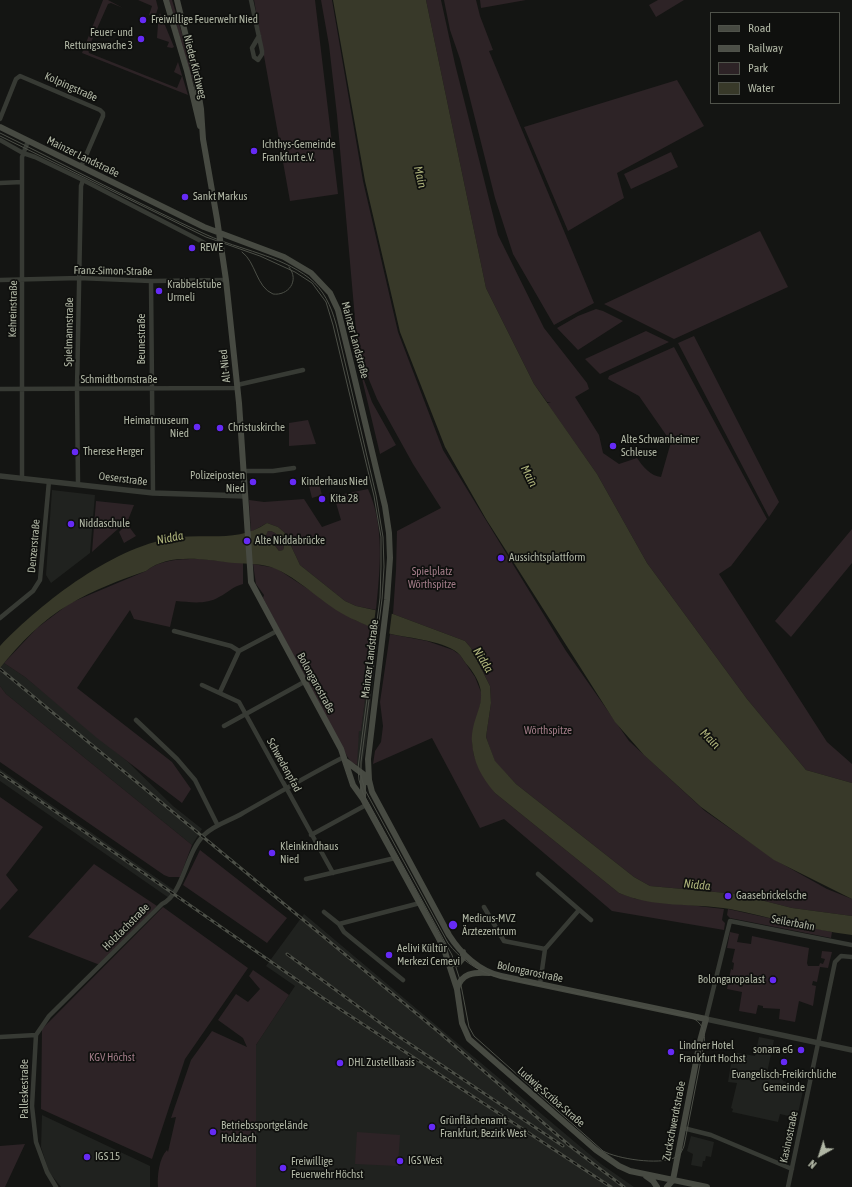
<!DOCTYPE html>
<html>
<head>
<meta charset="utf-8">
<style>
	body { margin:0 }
	#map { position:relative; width:852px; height:1187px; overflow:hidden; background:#141513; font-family:"Asap Condensed",sans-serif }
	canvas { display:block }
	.legend { position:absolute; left:710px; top:12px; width:130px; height:92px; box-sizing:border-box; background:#0f100e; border:1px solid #4f524a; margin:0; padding:5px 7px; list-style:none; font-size:12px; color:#b0b6a4 }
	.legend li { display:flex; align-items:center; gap:8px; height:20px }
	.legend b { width:20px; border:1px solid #4f524a }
	.north { position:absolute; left:800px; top:1135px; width:40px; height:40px; -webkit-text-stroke:3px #0f100e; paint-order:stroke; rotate:219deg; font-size:11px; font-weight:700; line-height:16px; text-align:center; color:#b0b6a4 }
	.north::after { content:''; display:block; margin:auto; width:14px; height:18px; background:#b0b6a4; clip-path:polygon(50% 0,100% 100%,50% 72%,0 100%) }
</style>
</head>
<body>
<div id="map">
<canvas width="852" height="1187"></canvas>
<ul class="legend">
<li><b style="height:5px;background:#474a42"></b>Road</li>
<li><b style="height:5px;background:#4c4f47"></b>Railway</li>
<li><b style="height:11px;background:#2d2326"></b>Park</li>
<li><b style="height:11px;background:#383929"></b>Water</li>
</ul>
<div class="north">N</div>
</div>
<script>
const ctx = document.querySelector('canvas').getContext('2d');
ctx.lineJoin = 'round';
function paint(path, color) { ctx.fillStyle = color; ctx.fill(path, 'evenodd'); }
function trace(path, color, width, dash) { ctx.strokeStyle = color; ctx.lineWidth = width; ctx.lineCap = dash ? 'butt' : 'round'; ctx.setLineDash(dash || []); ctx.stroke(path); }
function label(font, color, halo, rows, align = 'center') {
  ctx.font = font + ' "Asap Condensed",sans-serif'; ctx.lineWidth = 3.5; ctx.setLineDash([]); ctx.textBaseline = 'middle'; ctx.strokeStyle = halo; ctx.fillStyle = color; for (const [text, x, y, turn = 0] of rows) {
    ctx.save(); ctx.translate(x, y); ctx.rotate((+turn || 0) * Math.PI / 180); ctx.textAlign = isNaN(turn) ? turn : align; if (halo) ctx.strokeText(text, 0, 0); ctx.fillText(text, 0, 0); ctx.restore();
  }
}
paint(new Path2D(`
	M52,490L95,495L90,553L51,583L46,575Z
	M371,643L377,644L366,746L361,769L357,767V745L359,731L361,730Z
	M4,663L25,677L127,761L173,806L202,829L192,845L6,694L0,686V668Z
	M0,769L174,890L169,898L0,781Z
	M304,914L601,1164L634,1187H256V1045L295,986L266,966Z
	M759,1037L774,1040L767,1073L785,1077L783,1081L804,1086L797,1118L780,1114L778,1122L732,1112L733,1109L731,1108L737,1083L728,1082L733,1052L755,1056Z
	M42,1115L150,1166V1187H61L49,1172L41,1147Z
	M691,1136L714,1142L711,1157L706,1156L705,1161H703L702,1167L691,1165L693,1154L687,1151Z`), '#20221f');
paint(new Path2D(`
	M103,0H108L123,8L111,3L108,4L88,49L89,53L177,88L182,76L174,72L178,62L188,95L82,53Z
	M138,0H156L158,8L155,17L149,15L152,6Z
	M169,0H172L192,67L196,93Z
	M254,0H315L338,194L290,201Z
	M321,0H332L363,181L398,332L443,450L566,651L629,741L705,811L777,861L827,889L852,899V916L792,908L737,894L650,886L634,877L516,784L495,762L486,737L491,703L490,686L471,648L465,641L393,614L396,570L397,531L441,508L413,464L377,399L358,353L337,115L329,45Z
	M426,0H441L455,64L498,235L544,328L587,383L589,389L575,397L599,435L603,453L619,464L637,458C643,467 651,476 661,477L671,442L639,396L608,379L609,376L674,347L767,519L731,566L719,574L827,742L852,764V783L806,770L747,699L647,563L597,474L547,403L551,402H547L534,384L486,288Z
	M444,0H476L480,16L493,50L489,51L594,303L554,325L513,254L495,198L460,59L450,30Z
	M480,0H526L481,8Z
	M658,0H684L656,17L649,5Z
	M160,13L174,47L172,48L167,47L169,42L157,38L158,24L156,22Z
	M677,80L704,126L617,173L624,198L568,231L524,127Z
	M671,152L678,167L631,189L624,174Z
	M760,231L788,287L674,339L604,304Z
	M596,309L603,311L623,321L578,350L557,328L578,316Z
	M646,331L669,342L600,374L585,359Z
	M694,336L779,502L769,517L678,343Z
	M359,366L372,402L396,445L380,454Z
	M308,420L316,444L289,446V423Z
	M319,484L322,495L312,498L309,486Z
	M368,489C385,526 380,570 376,610L356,606L345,601L300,565L285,533L278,527L267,523L251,532L249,500L264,502L304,499L322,527L341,520L334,496Z
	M96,501L134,505L128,520L92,552Z
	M127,524L136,536L124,543L119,532Z
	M852,529V563L791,637L775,621Z
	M268,531C278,531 280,539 284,547L283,550L279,551L273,543L265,541V536Z
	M200,559L243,563V584C232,587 229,592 219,597C206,605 190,602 176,601L170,627L134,619L130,610L77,688L172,762L191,789L182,803L97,738L25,677L4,663L37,628L70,603L146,571C161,559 182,559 200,559Z
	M253,564L276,568L355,620L374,628L361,731H359L357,765L351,762L347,756L263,598L264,595L256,584Z
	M390,634L427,641L453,650L460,655L475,677L481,692V701L472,741L474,756L495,793L619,893L636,899L724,909L722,920L725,923L724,930L612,911L504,819L480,828L432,738L373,764L375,751L381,742L383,726L380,702Z
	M0,686L6,694L192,845L180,877H169L164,875L0,762Z
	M0,797L43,827L6,875L18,890L0,910Z
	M200,850L287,918L267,943L183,885Z
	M94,864L157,906L100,965L28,937Z
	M163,907L248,968L185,1059L152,1159L41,1109L42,1029Z
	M728,909L832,932L831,938L730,918L727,915Z
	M730,932L739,934L737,942L751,944L752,936L809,948L807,963L808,966H819L820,963L823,964L825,959L821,958L822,951L832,952L828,968L820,967L817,982L813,981L812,985L816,986L813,1006L799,1001L795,1022L779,1019L780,1009L763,1008V1006L758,1005L756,1014L739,1011L742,992L727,989L731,969L733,970L734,963L732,962L735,949L727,948Z
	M253,970L289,995L256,1045V1187H158C157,1177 159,1158 167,1150L168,1152L176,1117L171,1118L191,1060L212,1031L247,1047L243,1038L218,1020L236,994L248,1002L260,989L249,976Z
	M357,1132L400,1135L398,1166L355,1164Z
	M25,1144L5,1187H0V1146Z`), '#2d2326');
paint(new Path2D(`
	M333,0H426L486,288L534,384L597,474L647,563L747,699L806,770L852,783V899L774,860L701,807L644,755L615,722L486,519L445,447L400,332L365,181Z
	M267,523L278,527L285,533L300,565L345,601L356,606L393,614L465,641L471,648L490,686L491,703L486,737L495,761L516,784L634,877L650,886L737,894L792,908L852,916V935C810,930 771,917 730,909C693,903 653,908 619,893L495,793C482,778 473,762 472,742C471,711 495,700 469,667C465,663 463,659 460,655C448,641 408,638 391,634C380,632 368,626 357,621C327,609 305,582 276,569C263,563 247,564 234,563C206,560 170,552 146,571C122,579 91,591 70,604C42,620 20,643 0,668V646C42,602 116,544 179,537C209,534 240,542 267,523ZM268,531C278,531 280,539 284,547L283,550L279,551L273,543L265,540V537Z`), '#383929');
paint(new Path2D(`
	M376,608L392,612L389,636L373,630Z`), '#141513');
trace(new Path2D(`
	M251,0L262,51V54L258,60L254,57L252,48L259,36
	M0,119L16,79L20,76L100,110L103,113V116L81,167
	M0,140L23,153L35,157L83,180L199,240L208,245L221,247
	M0,183L22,182
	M0,280L79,278L151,281L226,280
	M151,281L153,493
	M237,385L303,370
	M0,389L237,388
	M243,471H273L294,468
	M22,479V157L28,141
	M78,484L77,389L81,186L83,180
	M0,618L33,591L40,580L49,481
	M174,631L231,646L239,651
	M202,685L239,702L333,873
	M220,692L239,651L277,631
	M136,720L177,759L195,780L217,824
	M224,726L304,682
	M311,835L366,805
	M538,874L591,920
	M306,879L395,858
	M484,907L504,941L545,949
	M324,912L339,924L344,932L403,980
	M339,924L420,903
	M540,984L545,949L579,910
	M706,1019L730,921L852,945
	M0,1037L36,1035
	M683,1128L711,1135L792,1169
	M56,1187L47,1172L36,1142L32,1106L36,1035L49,1016L162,904C183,895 186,852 204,835C215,824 230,821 243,813C277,794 310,774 344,757
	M788,1187L835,962L841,956L852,957`), '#373a34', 4.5);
trace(new Path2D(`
	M0,476L153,493L245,496
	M706,1019L852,1050`), '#373a34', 5.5);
trace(new Path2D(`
	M166,0L187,71L200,126
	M177,0L195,73L201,109L203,139L217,219L226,280L239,403L251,582L341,749L353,785L363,799L443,946L457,989L462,1023L469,1039L596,1150L619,1166L630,1171L707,1187
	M0,127L204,227L284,257L311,273L330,293L338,310L349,355L385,506L389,533L390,558L387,600L368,759L369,780L372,792L449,935C461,954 479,971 501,976L706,1019L700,1041L673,1180L667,1187
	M347,762L363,774L367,782
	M363,797V774
	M449,961L453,964H458L463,958V952
	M457,989C461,973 474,972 489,973
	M646,1176L653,1181L657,1187`), '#474a42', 6);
trace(new Path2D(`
	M0,133C69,167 137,203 207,235C240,250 279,255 309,278C324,290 331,306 336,324L376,495L383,537L384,567L382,599L361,762V776L365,790L448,943C459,958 476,970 494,976L687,1016C701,1020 706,1030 704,1044L684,1146C682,1152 679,1156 674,1158C658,1165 618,1159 603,1151L474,1036L469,1027L460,980L452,955L363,793L359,780L358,768L380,598L381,567V537L374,496L333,325L326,302L312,283L295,272L260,256L206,237L0,136
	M242,252C256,262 256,287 273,294C288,296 300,281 289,267`), '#4c4f47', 1);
const rail = new Path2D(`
	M0,669L440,1033L570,1146L624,1187
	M0,773L323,998L611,1187
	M287,954L398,1036L563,1146`);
trace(rail, '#4c4f47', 3);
trace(rail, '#0f100e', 1.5, [4.5]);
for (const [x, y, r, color] of [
	[143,20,4,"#662af6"],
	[141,39,4,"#662af6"],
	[254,151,4,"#662af6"],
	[185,197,4,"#662af6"],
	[192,248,4,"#662af6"],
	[159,291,4,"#662af6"],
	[197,427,4,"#662af6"],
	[220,428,4,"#662af6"],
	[613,446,4,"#662af6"],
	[75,452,4,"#662af6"],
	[253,482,4,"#662af6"],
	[293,482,4,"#662af6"],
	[322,499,4,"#662af6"],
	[71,524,4,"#662af6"],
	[247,541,4,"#662af6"],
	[501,558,4,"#662af6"],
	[272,853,4,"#662af6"],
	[728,896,4,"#662af6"],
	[453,925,5,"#662af6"],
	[389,955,4,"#662af6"],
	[773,980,4,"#662af6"],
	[801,1050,4,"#662af6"],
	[671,1052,4,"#662af6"],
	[784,1062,4,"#662af6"],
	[340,1063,4,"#662af6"],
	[432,1127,4,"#662af6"],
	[213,1132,4,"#662af6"],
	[87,1157,4,"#662af6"],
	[400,1161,4,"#662af6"],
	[283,1168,4,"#662af6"]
]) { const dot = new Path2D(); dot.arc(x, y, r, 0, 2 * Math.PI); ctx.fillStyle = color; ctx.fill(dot); trace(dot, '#0f100e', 1.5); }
label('11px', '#b0b6a4', '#0f100e', [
	["Freiwillige Feuerwehr Nied",151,20],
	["Feuer- und",133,33,"right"],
	["Rettungswache 3",133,46,"right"],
	["Ichthys-Gemeinde",262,145],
	["Frankfurt e.V.",262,158],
	["Sankt Markus",193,197],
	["REWE",200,248],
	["Krabbelstube",167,285],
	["Urmeli",167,298],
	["Heimatmuseum",189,421,"right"],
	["Nied",189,434,"right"],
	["Christuskirche",228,428],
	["Alte Schwanheimer",621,440],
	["Schleuse",621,453],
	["Therese Herger",83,452],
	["Polizeiposten",245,476,"right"],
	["Nied",245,489,"right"],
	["Kinderhaus Nied",301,482],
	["Kita 28",330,499],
	["Niddaschule",79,524],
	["Alte Niddabrücke",255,541],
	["Aussichtsplattform",509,558],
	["Kleinkindhaus",280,847],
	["Nied",280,860],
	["Gaasebrickelsche",736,896],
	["Medicus-MVZ",462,919],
	["Ärztezentrum",462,932],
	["Aelivi Kültür",397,949],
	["Merkezi Cemevi",397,962],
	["Bolongaropalast",765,980,"right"],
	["Lindner Hotel",679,1046],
	["Frankfurt Hochst",679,1059],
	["sonara eG",793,1050,"right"],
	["DHL Zustellbasis",348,1063],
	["Evangelisch-Freikirchliche",784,1075,"center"],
	["Gemeinde",784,1088,"center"],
	["Grünflächenamt",440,1121],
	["Frankfurt, Bezirk West",440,1134],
	["Betriebssportgelände",221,1126],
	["Holzlach",221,1139],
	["IGS 15",95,1157],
	["IGS West",408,1161],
	["Freiwillige",291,1162],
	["Feuerwehr Höchst",291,1175]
], 'left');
label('11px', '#b0b6a4', '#0f100e', [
	["Nieder Kirchweg",195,67,76],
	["Kolpingstraße",71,87,24],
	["Mainzer Landstraße",83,157,26],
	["Franz-Simon-Straße",113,271,1],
	["Kehreinstraße",13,309,-89],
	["Spielmannstraße",69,332,-89],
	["Beunestraße",142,339,-90],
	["Mainzer Landstraße",355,340,75],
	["Alt-Nied",225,366,-96],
	["Schmidtbornstraße",119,380],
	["Oeserstraße",123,479,7],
	["Denzerstraße",34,546,-85],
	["Mainzer Landstraße",370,659,-83],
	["Bolongarostraße",316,683,61],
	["Schwedenpfad",284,765,61],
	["Seilerbahn",793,923,11],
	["Holzlachstraße",126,927,-45],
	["Bolongarostraße",530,972,12],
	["Palleskestraße",25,1089,-90],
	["Ludwig-Scriba-Straße",551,1097,41],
	["Zuckschwerdtstraße",674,1121,-79],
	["Kasinostraße",789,1137,-78]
]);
label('11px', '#a17b87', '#0f100e', [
	["Spielplatz",432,572],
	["Wörthspitze",432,585],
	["Wörthspitze",548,731],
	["KGV Höchst",112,1058]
]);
label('italic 12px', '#adb27a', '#0f100e', [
	["Main",420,177,77],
	["Main",529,476,63],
	["Nidda",170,538,-11],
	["Nidda",483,660,59],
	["Main",710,739,45],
	["Nidda",697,885,6]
]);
</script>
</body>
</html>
